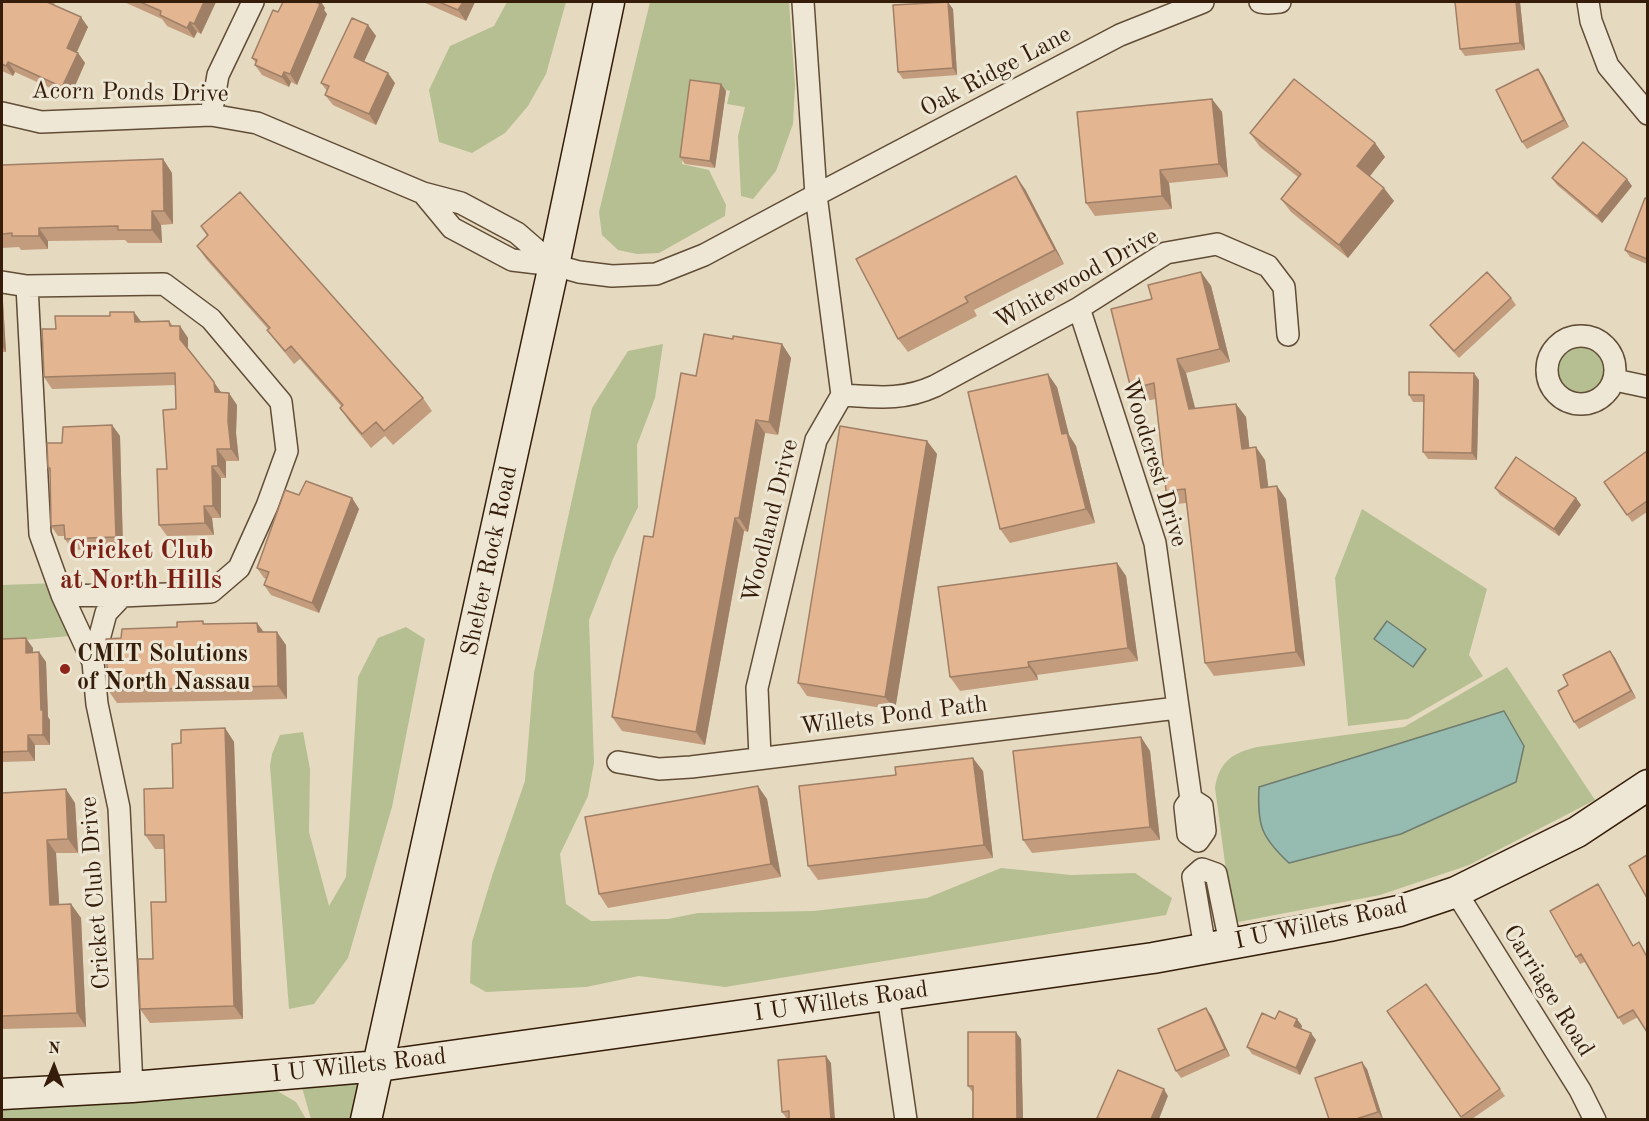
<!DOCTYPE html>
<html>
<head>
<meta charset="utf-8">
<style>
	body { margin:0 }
	#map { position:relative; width:1649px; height:1121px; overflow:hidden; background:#e5dabf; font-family:"Old Standard TT",serif }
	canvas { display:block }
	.frame { position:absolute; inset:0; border:3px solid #351d09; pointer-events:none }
	.north { position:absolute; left:24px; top:1037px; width:60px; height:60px; -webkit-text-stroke:4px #eee7d5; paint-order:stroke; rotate:1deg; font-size:16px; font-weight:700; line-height:24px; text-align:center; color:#351d09 }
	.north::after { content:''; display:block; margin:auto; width:21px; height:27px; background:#351d09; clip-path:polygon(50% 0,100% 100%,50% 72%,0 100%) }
</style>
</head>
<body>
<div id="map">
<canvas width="1649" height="1121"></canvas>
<div class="frame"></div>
<div class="north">N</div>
</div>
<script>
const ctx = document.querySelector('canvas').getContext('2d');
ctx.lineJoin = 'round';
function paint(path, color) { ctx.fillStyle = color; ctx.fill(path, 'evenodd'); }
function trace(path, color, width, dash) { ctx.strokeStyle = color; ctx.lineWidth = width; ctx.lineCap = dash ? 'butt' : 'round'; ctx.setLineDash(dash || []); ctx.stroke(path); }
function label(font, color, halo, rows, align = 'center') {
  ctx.font = font + ' "Old Standard TT",serif'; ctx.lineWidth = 6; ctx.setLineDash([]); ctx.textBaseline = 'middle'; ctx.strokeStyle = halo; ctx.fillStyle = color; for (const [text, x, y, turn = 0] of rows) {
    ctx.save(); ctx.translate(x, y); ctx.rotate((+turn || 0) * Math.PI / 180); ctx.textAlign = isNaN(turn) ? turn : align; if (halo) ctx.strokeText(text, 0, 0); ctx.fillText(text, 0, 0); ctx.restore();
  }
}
paint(new Path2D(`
	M507,2H566L546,74L528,106L505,133L472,153L439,142L429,90L450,46L494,26Z
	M650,2H789L795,85L793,124L776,171L753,199L741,196L738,136L745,107L727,104L730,91L695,81L682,164L709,170L726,205L725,216L659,253L637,254L618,250L602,235L599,212Z
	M1547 370a34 34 0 1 1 68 0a34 34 0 1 1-68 0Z
	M663,344L655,398L637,445L638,507L613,559L589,620L594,763L588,796L560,854L566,904L591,921L668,919L698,913L814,911L927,898L1001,868L1071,875L1135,873L1172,898L1166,915L725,987L639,976L586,987L486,992L470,983L472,942L493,873L525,781L534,673L592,408L628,351Z
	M1362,509L1487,589L1469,655L1483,676L1408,719L1348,726L1335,578Z
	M58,583L81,635L2,642V585Z
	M406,627L425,639L392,807L348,958L314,1004L289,1009L270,766L272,754L280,735L303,732L310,769L309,832L329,906L346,877L358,677L378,638Z
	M1507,667L1595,800L1469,865L1380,895L1233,923L1215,788C1219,762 1232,753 1257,747L1404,727ZM1524,746L1516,782L1401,834Z
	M379,1066L366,1119H311L303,1091L296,1080Z
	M220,1088L279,1092L296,1102L306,1119L2,1120V1106Z`), '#b6bf91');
const water = new Path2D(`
	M1387,621L1426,649L1413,667L1374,639Z
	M1504,711L1524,746L1516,782L1401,834L1289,863C1261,837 1257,825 1259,787Z`);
paint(water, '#96bbb1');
trace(water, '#6f7c6e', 1.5);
const street = new Path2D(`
	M1260,2L1268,3L1280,2
	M1588,2L1591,21L1608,66L1648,114
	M2,113L41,122L211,115L257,123L423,193L461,203L517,233L554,265L512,260L452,228L423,193
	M211,115L218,75L253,2
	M554,265L579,272L612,276L656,274L704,255L816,195L803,2
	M2,282L27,286L164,284L211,319L281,402L287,451L267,506L239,568L211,592L122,596L62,595
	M27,286L40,534L62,595L93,662L97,704L119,808L132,1087
	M1079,308L1155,543L1191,799
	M1547 370a34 34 0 1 1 68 0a34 34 0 1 1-68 0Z
	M1615,380L1648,387
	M842,395C877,397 902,401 935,386L1079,308L1166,253L1217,244L1268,266L1284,287L1288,335
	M93,662L106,613L122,596
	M760,757L757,688L816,440L842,395L816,195L1120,35L1203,2
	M618,762L659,769L691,767L1177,708
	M1191,799L1202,806L1205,831L1198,841L1188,834L1185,807Z
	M1456,892L1580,1090L1595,1120
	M1205,948L1193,877L1202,869L1216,874L1230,943
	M888,995L906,1120`);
const secondary = new Path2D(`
	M2,1094L132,1087L379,1066L1153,958L1329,926L1399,911L1456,892L1577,832L1648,785
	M366,1120L554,265L609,2`);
trace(street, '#614c36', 24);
trace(secondary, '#351d09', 33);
trace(street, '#eee7d5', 21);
trace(secondary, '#eee7d5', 30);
paint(new Path2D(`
	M2,2H55L54,5L88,27L77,52L78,53L85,63L70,97L15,72L13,76L2,71Z
	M124,2H216L201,34L197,32L194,38L167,26L162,19Z
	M283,2H321L325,8L324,10L327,14L297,85L291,82L289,87L262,75L255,65L256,63L252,58L278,12Z
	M423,2H475L466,21Z
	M1025,2H1044L1026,3Z
	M1520,2L1525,50L1465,56L1460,49Z
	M953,9L957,75L903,79L898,72Z
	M368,25L376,36L364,62L395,83L376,125L333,105L325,95L327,91L321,83Z
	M1538,69L1543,76L1569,127L1527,149L1522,142Z
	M721,84L726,91L715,168L685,164L680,157Z
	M1212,99L1222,112L1228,177L1169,183L1172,209L1095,216L1086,203Z
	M1250,133L1375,143L1385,157L1369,176L1394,201L1348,258L1291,212L1281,199L1298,177L1260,147Z
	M163,159L172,173L173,224L161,225L162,243H128L125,240L48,241V249L21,250L19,247L2,248V165Z
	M1552,178L1632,186L1602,223L1557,185Z
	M1025,189L1064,264L974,310L977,316L908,352L898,339Z
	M1647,199V264L1630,257L1625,250Z
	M201,226L423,398L432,411L393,445L385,436L371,448L349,421L340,408L341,406L300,359L294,364L277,343L267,330L268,329L206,259L197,246L207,236Z
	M1201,272L1211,286L1230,362L1186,373L1195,409L1236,404L1246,417L1249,448L1265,460L1268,487L1286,499L1305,666L1214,676L1205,663L1187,503L1176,504L1166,491L1156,399L1140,402L1131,389Z
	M1511,298L1516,305L1459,358L1435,332L1430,325Z
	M2,299L3,302L6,352H2Z
	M169,321L173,326H180L188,338V350L221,392L237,405L236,433L239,461H226V478H221V518H212L214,535L167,536L159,525L176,409V385L52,389L44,377L56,329L141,322Z
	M733,339L782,344L791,358L778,435L765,433L748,532L744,531L705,745L622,731L612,717L653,537L696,376Z
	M1479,380L1477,460L1428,459L1423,452L1424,402H1413L1409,395Z
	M1057,387L1069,435L1076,446L1095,523L1010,543L1000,529Z
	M112,425L120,436L123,548L72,550L65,539L64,536H58L51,526L50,472L48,468L62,443Z
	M927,441L937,454L895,710L807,696L798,683Z
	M1647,451V512L1632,522L1604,482Z
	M1495,488L1576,498L1581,505L1559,536L1500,495Z
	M299,495L352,498L359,509L319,613L271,595L264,585L267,579L264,578L257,568Z
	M1117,563L1126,576L1138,661L1037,675L1038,680L960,691L950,677Z
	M203,621L204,624L257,623L264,632L286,645L287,699L117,703L108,690L121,638Z
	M2,639L33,648V652H39L46,662L48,717L50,720V745H35V761L2,762Z
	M1610,651L1615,658L1636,698L1579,729L1574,722Z
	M225,728L234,742L243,1019L150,1023L140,1009L153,959L166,902L164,849H155L145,835L173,788L181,743Z
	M1141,737L1150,751L1160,840L1032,853L1023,840Z
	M983,771L993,858L818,880L808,866L896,775Z
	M2,793L75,803L78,853H56L59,905L71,904L81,918L86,1027L2,1029Z
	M767,799L781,877L608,908L599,894Z
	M1598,884L1633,946L1644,949L1638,1017L1623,1025L1585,962L1580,964L1576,957Z
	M1426,984L1505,1096L1472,1119H1463L1387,1011Z
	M1211,1015L1230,1056L1181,1078L1176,1071Z
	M1275,1019H1297L1302,1026L1301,1029L1316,1040L1300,1075L1252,1054L1247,1047Z
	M1021,1039L1023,1119H972L973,1093L968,1086Z
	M831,1063L789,1118L787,1119L782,1112Z
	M1367,1069L1383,1119H1329Z`), '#c39c7d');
paint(new Path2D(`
	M204,2H216L201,34L194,24Z
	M316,2H321L325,8L324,10L327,14L297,85L290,74Z
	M463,2H475L466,21L458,10Z
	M948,2L953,9L957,75L953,68Z
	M1516,2H1520L1525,50L1520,43Z
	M81,17L88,27L74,58L67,48Z
	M190,22L197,32L194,38L187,28Z
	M368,25L376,36L361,68L354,57Z
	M78,53L85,63L70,97L62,87Z
	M8,62L15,72L13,76L6,66Z
	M1538,69L1543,76L1569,127L1564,120Z
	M284,72L291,82L289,87L282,77Z
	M388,73L395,83L376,125L369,114Z
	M721,84L726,91L715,168L710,161Z
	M1212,99L1222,112L1228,177L1219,164Z
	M1375,143L1385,157L1367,180L1357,166Z
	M163,159L172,173L173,224L164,211Z
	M1160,170L1169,183L1172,209L1162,196Z
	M1016,176L1025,189L1064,264L1055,250Z
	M1627,179L1632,186L1602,223L1597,216Z
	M1384,188L1394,201L1348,258L1339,245Z
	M152,211L161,225L162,243L152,230Z
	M39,228L48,241V249L39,236Z
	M1201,272L1211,286L1230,362L1220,349Z
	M2,299L3,302L6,352L2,346Z
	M134,312L143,324L135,322Z
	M180,326L188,338V351L180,339Z
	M782,344L791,358L778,435L769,422Z
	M1177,359L1186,373L1199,423L1189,409Z
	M1474,373L1479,380L1477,460L1472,453Z
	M1048,374L1057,387L1069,435L1076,446L1095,523L1086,509L1062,434Z
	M214,382L222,394L215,392Z
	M229,393L237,405L236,433L239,461L231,449L228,421Z
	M1236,404L1246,417L1251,462L1242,449Z
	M756,420L765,433L748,532L739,518Z
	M112,425L120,436L123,548L116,537Z
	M927,441L937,454L895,710L885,697Z
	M1256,447L1265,460L1270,501L1261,488Z
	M217,449L226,461V478L218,466Z
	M212,466L221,478V518L213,506Z
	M1277,486L1286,499L1305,666L1296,652Z
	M352,498L359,509L319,613L312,603Z
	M1576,498L1581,505L1559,536L1554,529Z
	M204,506L212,518L214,535L205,523Z
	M735,518L744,531L705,745L696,732Z
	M1117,563L1126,576L1138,661L1128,648Z
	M257,623L267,637L258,632Z
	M277,632L286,645L287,699L278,686Z
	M26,638L33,648V663L26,653Z
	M1610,651L1615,658L1636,698L1631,691Z
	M39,652L46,662L48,717L50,720V745L43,735L41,710Z
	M1028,662L1037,675L1038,680L1029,667Z
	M225,728L234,742L243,1019L234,1006Z
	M28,735L35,745V761L28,751Z
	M1141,737L1150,751L1160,840L1150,827Z
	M973,758L983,771L993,858L984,845Z
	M758,786L767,799L781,877L771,864Z
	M66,789L75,803L78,853L68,839Z
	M47,840L56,853L60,918L50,905Z
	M71,904L81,918L86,1027L77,1013Z
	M1206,1008L1211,1015L1230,1056L1225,1049Z
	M1297,1019L1302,1026L1299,1033L1294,1026Z
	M1016,1032L1021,1039L1023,1119H1017Z
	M1311,1033L1316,1040L1300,1075L1296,1068Z
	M826,1056L831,1063L835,1119H831Z
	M1362,1062L1367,1069L1383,1119L1378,1112Z
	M1164,1089L1168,1096L1159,1119H1151Z`), '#9f7f66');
const building = new Path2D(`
	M2,2H47L81,17L67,48L78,53L62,87L8,62L6,66L2,64Z
	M140,2H204L194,24L190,22L187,28L160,15L161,11Z
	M283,2H316L320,4L290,74L284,72L282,77L255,65L257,60L252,58L273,10L278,12Z
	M439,2H463L458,10Z
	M948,2L953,68L898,72L893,5Z
	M1455,2H1516L1520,43L1460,49Z
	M352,18L368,25L354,57L388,73L369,114L325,95L329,86L321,83Z
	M1538,69L1564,120L1522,142L1496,90Z
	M1294,79L1375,143L1357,166L1384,188L1339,245L1281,199L1301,174L1250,133Z
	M690,80L721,84L710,161L680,157Z
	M1212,99L1219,164L1160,170L1162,196L1086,203L1077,112Z
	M1583,142L1627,179L1597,216L1552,178Z
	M163,159L164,211H152V230H118V226L39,228V236H12V233L2,234V165Z
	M1016,176L1055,250L965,297L968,302L898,339L856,259Z
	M240,192L423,398L384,431L376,422L362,434L340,408L343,405L291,346L285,351L267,330L270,328L197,246L208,235L201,226Z
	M1645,198L1647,199V259L1625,250Z
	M1201,272L1220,349L1177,359L1189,409L1236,404L1242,449L1256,447L1261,488L1277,486L1296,652L1205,663L1185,489L1166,491L1154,383L1131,389L1111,309L1152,299L1148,285Z
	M1487,272L1511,298L1454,351L1430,325Z
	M110,312H134L135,322L169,321L170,326H180V339L214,382L215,392L229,393L228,421L231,449H217L218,466H212L213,506H204L205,523L159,525L157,469H167L163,410L176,409L175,373L44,377L42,329H56L55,316H110Z
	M704,334L733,339V336L782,344L769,422L756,420L739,518H735L696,732L612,717L644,536L653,537L681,373L696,376Z
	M1409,372L1474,373L1472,453L1423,452L1424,395H1409Z
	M1048,374L1062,434L1067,433L1086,509L1000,529L968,392Z
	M112,425L116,537L65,539L64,525L51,526L50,468H48L47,443H62L63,427Z
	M840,426L927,441L885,697L798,683Z
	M1647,451V501L1627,515L1604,482Z
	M1516,457L1576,498L1554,529L1495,488Z
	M306,481L352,498L312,603L264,585L269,572L257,568L285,490L299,495Z
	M1117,563L1128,648L1028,662L1029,667L950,677L938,587Z
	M203,621V624L257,623L258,632H277L278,686L108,690L106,639L121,638L122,629L177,627V622Z
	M26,638V653L39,652L41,710H43V735H28V751L2,752V639Z
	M1610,651L1631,691L1574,722L1558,691L1568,685L1563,675Z
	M225,728L234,1006L140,1009L138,959H153L151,902H166L164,835H145L144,789L173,788L172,744L181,743V730Z
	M1141,737L1150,827L1023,840L1013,751Z
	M973,758L984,845L808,866L799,786L896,775L895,767Z
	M758,786L771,864L599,894L585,817Z
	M66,789L68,839L47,840L50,905L71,904L77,1013L2,1016V793Z
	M1647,855V898L1629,866Z
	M1598,884L1633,946L1639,942L1647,957V1032L1633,1010L1618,1018L1581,954L1576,957L1550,911Z
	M1426,984L1500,1089L1461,1117L1387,1011Z
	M1206,1008L1225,1049L1176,1071L1158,1029Z
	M1279,1011L1297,1019L1294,1026L1311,1033L1296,1068L1247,1047L1262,1013L1275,1019Z
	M968,1032H1016L1017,1119H973V1086H968Z
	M826,1056L831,1119H789V1111L782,1112L778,1060Z
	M1362,1062L1378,1112L1356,1119H1329L1315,1078Z
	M1118,1070L1164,1089L1151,1119H1101L1097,1118Z`);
paint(building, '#e3b591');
trace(building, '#9f7f66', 1.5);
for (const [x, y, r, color] of [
	[65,669,6,"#8f2418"]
]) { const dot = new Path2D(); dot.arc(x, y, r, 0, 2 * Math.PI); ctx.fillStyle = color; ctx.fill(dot); trace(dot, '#eee7d5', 2); }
label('24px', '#351d09', '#eee7d5', [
	["Oak Ridge Lane",996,72,-28],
	["Acorn Ponds Drive",130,93,1],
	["Whitewood Drive",1077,279,-29],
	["Woodcrest Drive",1154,463,73],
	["Woodland Drive",771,521,-76],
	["Shelter Rock Road",490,561,-78],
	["Willets Pond Path",894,716,-7],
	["Cricket Club Drive",96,893,-94],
	["I U Willets Road",1321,924,-12],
	["Carriage Road",1548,991,58],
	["I U Willets Road",841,1002,-8],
	["I U Willets Road",359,1066,-6]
]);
label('bold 24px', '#351d09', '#eee7d5', [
	["CMIT Solutions",77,655],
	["of North Nassau",77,683]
], 'left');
label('bold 26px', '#7a1f14', '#eee7d5', [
	["Cricket Club",141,551],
	["at North Hills",141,581]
]);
</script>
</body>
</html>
